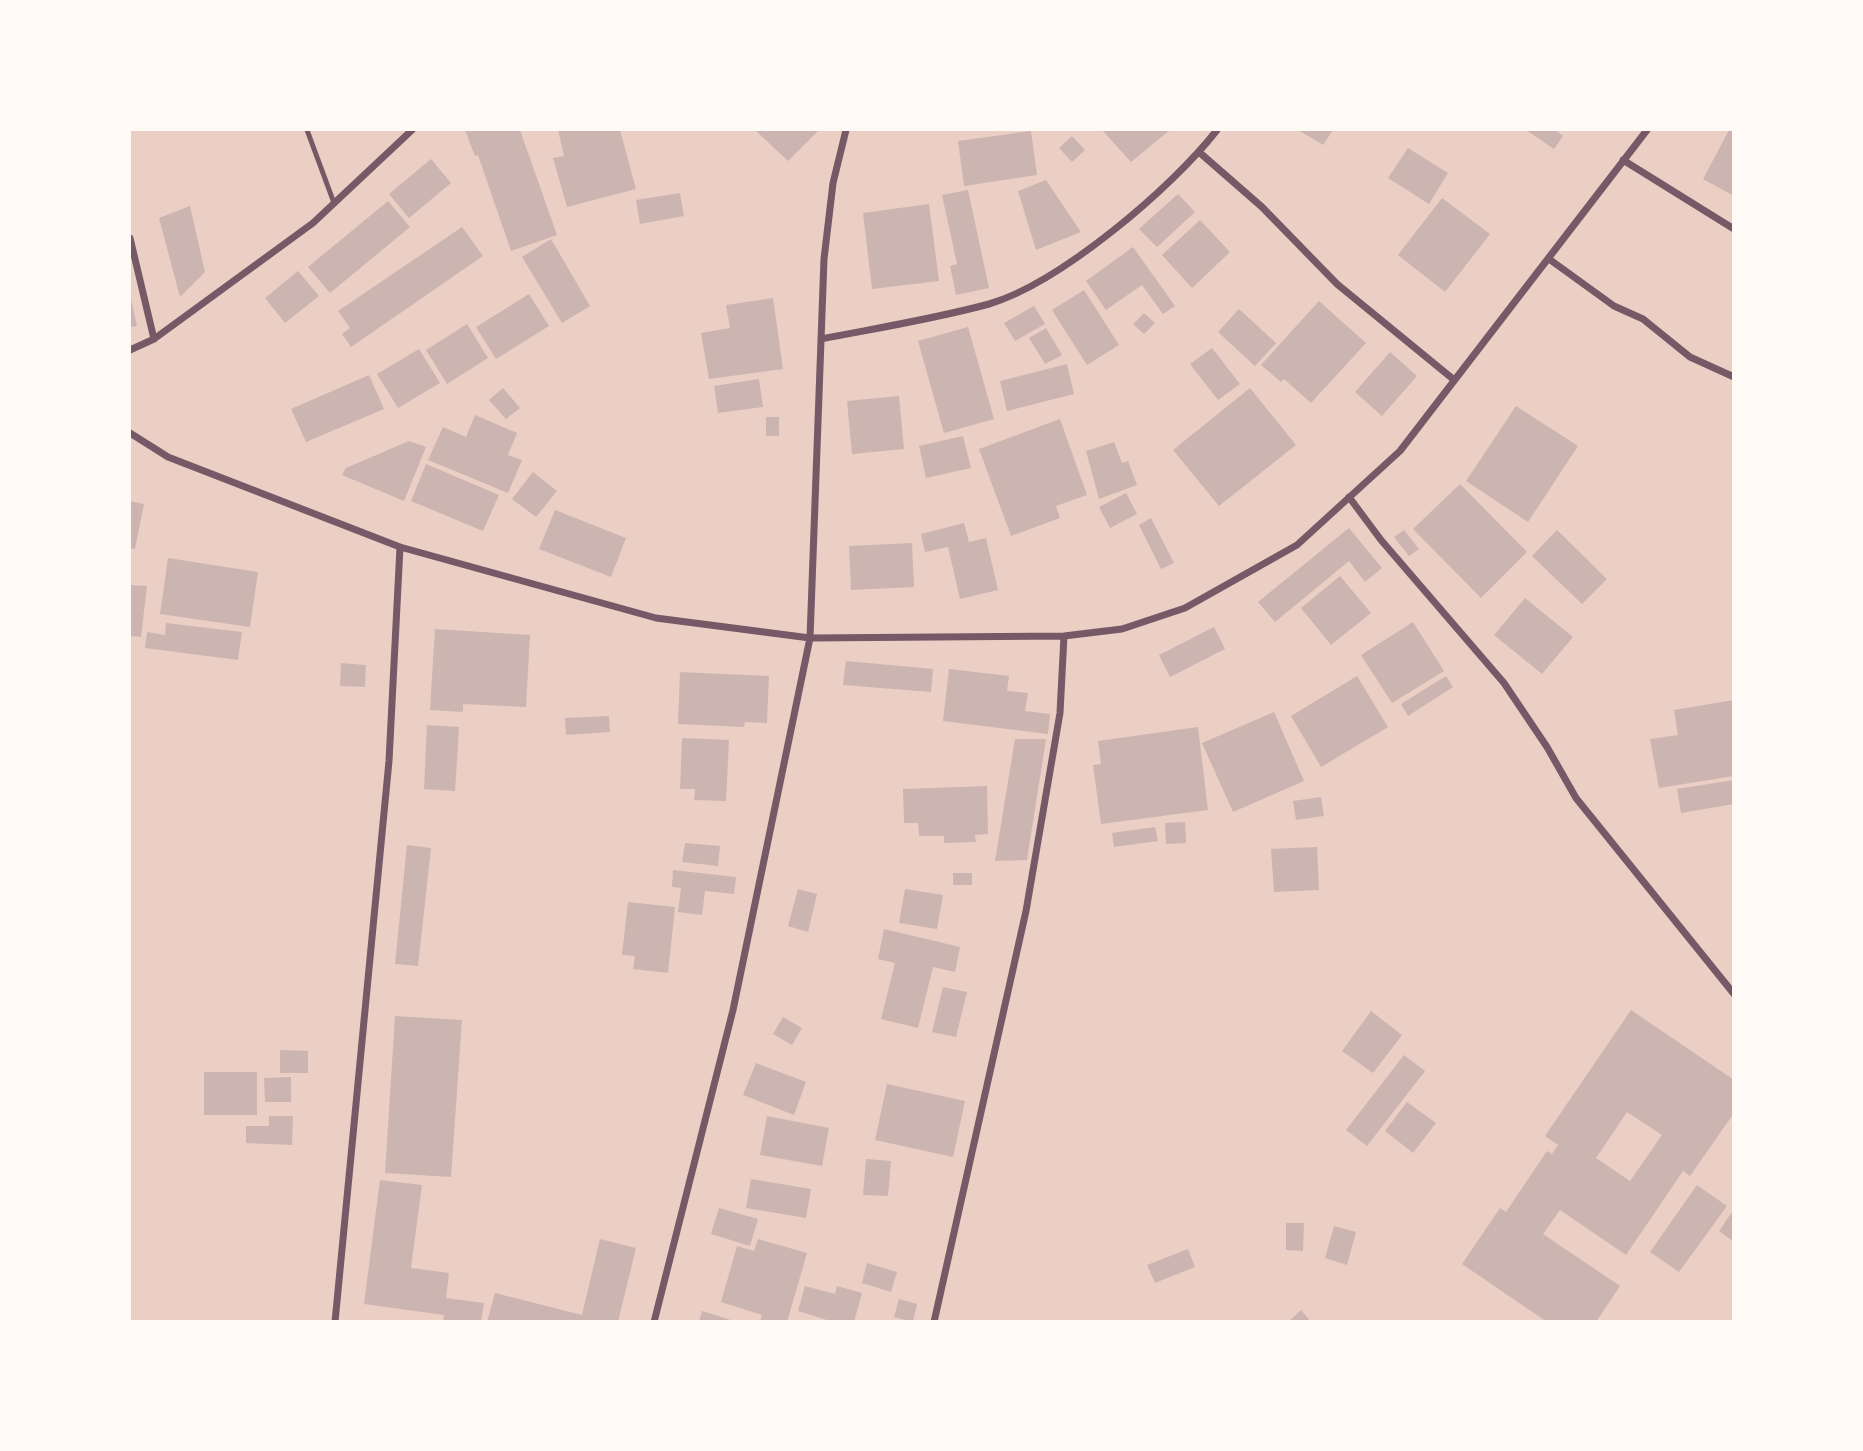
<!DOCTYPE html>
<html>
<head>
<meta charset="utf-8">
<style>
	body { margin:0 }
	#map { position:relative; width:1863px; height:1451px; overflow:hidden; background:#f7e1d7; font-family:"Source Sans 3",sans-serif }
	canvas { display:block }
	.frame { position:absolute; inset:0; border:131px solid #fffaf5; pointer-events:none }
</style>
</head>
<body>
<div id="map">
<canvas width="1863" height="1451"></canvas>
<div class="frame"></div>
</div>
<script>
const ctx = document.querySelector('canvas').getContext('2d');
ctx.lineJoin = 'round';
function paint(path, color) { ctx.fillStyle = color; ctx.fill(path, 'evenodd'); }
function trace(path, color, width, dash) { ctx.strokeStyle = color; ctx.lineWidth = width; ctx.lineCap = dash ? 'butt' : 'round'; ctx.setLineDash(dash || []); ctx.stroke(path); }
paint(new Path2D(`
	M130,130H1733V1321H130Z`), '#ebcfc5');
paint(new Path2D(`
	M465,130H520L557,235L511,251L478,155L475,156Z
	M558,130H620L636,189L567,207L553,158L564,156Z
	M755,130H819L788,161Z
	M1102,130H1170L1131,162Z
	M1298,130H1333L1323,145Z
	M1526,130H1555L1563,136L1554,149Z
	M1729,130H1734V196L1703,179Z
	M1031,131L1037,175L964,186L958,141Z
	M1072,136L1085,150L1072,162L1059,148Z
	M1408,148L1448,173L1429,204L1388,178Z
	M431,159L451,183L409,218L389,194Z
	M1046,180L1081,232L1036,250L1018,191Z
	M968,190L989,288L956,295L950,266L957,264L942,195Z
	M680,193L684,216L640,224L636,200Z
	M1178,194L1195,212L1157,247L1139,229Z
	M1442,198L1490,234L1445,292L1398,255Z
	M388,201L410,227L330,293L308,267Z
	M929,204L939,281L872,289L863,213Z
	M190,206L205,272L180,297L159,218Z
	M1200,220L1230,252L1192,288L1162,255Z
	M462,227L483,256L351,347L342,334L350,328L338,311Z
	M551,239L590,306L562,323L522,257Z
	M1133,247L1175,306L1163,314L1142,285L1106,310L1086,281Z
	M298,271L319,296L285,323L265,298Z
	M1084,290L1119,345L1087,365L1052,310Z
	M529,294L549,326L496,359L476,327Z
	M773,298L783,369L709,379L701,333L730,328L726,305Z
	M131,299L137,326L130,327V299Z
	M1319,301L1366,343L1311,403L1284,379L1281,382L1261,365Z
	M1034,306L1045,324L1015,341L1004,323Z
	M1239,309L1276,343L1255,366L1218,332Z
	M1144,313L1155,323L1144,334L1133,324Z
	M467,324L488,358L447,384L426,350Z
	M968,327L994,419L944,433L918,341Z
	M1046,328L1062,355L1045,364L1029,338Z
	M1212,348L1240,384L1218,400L1190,364Z
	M419,349L440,383L398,408L377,374Z
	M1390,352L1417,376L1382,416L1355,392Z
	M1067,364L1074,394L1007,411L1000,381Z
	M369,375L384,409L306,442L291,409Z
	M759,379L763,407L718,413L714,386Z
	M503,388L520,408L506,419L489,400Z
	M1250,388L1296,445L1219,506L1173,450Z
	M899,396L904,449L852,454L847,401Z
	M1516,406L1578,446L1528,522L1466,481Z
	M475,415L517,433L508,455L522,460L508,493L428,460L443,427L466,437Z
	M766,417H779V436H766Z
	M1060,419L1087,495L1056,506L1060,518L1011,536L979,449Z
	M963,436L971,468L926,478L919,446Z
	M409,441L426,447L404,501L342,475L346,468Z
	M1114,442L1122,463L1128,461L1137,485L1099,499L1086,451Z
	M426,464L499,495L483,531L411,501Z
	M533,472L557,491L536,517L512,499Z
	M1460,484L1527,552L1481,598L1413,529Z
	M1126,493L1137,514L1110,528L1099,507Z
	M130,501L144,504L135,549L130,548Z
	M555,510L626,538L611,577L539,549Z
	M1151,518L1174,563L1161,569L1139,525Z
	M964,523L969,542L986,538L998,590L960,599L948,547L925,552L921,534Z
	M1349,528L1382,568L1365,582L1349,561L1275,622L1258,602Z
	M1404,530L1419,549L1409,556L1394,537Z
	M1557,530L1607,579L1582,604L1532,556Z
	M912,543L914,587L851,590L849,546Z
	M168,558L258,572L250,627L160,614Z
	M1340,576L1371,613L1331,645L1301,608Z
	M131,585L147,586L141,637L130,636Z
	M1525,598L1573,637L1542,674L1494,635Z
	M1413,622L1444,671L1392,703L1361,655Z
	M166,623L242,632L238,660L145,648L147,632L165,635Z
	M1214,627L1225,649L1170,677L1159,655Z
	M435,629L530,635L526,707L463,704V712L430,710Z
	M846,661L933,669L931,692L843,685Z
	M341,663L366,665L365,687L340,686Z
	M949,669L1009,676L1007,691L1028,693L1025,711L1050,714L1048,734L943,721Z
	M680,672L769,676L767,723L745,722L744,727L678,724Z
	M1357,676L1388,727L1321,767L1291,716Z
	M1446,676L1453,687L1408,716L1401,704Z
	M1734,700V776L1659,788L1650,739L1678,735L1674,710Z
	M1274,712L1304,781L1233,812L1202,743Z
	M609,716L610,732L566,735L565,718Z
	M427,725L459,727L455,791L424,789Z
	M1198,727L1208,810L1101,824L1093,765L1101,764L1098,741Z
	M682,738L729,740L726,801L694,800L695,789H680Z
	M1015,739H1046L1027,860L995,861Z
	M1734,780V804L1681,813L1677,789Z
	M987,786L988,834L975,835L976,842L944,843V836H919L918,823H904L903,789Z
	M1321,797L1324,816L1296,820L1293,801Z
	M1185,822L1186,843L1166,844L1165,823Z
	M1155,827L1158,841L1114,847L1112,833Z
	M685,843L720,846L718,866L682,862Z
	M407,845L431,848L418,966L395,964Z
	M1317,847L1319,890L1274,892L1271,849Z
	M673,870L736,877L734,894L705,891L702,915L678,912L681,888L672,887Z
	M953,873H972V885H953Z
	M798,889L817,894L808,932L788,926Z
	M905,889L943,895L937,929L899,923Z
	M628,902L675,907L668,973L633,969L635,956L622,955Z
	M884,929L960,947L955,972L933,967L918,1028L881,1019L895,963L878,959Z
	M943,987L967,992L956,1037L932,1032Z
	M1631,1010L1734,1080V1113L1690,1176L1683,1171L1626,1255L1560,1210L1543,1234L1620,1286L1596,1322H1547L1462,1264L1500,1208L1506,1212L1547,1151L1552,1154L1558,1145L1545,1136ZM1627,1112L1662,1135L1630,1181L1596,1158Z
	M1371,1011L1402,1035L1373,1073L1342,1051Z
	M395,1016L462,1020L451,1177L385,1173Z
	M783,1017L802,1028L792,1045L773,1034Z
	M280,1050L308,1051V1073H280Z
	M1404,1055L1425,1071L1367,1146L1346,1130Z
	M756,1063L806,1082L794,1115L743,1095Z
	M204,1072H257V1115H204Z
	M291,1077V1102H265L264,1078Z
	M887,1084L965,1101L953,1157L875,1140Z
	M1407,1102L1436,1123L1413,1153L1385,1131Z
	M269,1116H293L292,1145L246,1143V1126H269Z
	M767,1116L829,1128L822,1166L760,1155Z
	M866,1159L891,1161L888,1196L863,1195Z
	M751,1179L811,1189L806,1218L746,1208Z
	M380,1180L422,1185L411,1268L449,1273L446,1298L484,1303L481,1322L443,1321L444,1315L364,1304Z
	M1697,1185L1727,1206L1679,1272L1650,1252Z
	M719,1208L758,1219L750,1246L711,1234Z
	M1734,1209V1242L1719,1231Z
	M1286,1223H1304L1303,1251L1286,1250Z
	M1334,1226L1356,1232L1347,1265L1325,1258Z
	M600,1239L636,1248L618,1322H487L495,1293L582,1315Z
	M758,1239L807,1253L787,1322H760L762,1315L721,1302L737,1246L754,1251Z
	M1188,1249L1195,1267L1155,1283L1147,1265Z
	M867,1263L897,1272L891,1292L862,1283Z
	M805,1286L835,1294L837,1286L862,1293L854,1322H833L798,1311Z
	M899,1299L917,1304L913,1322L894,1317Z
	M1301,1310L1311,1322H1288Z
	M702,1311L734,1321V1322H699Z`), '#ccb4b1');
trace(new Path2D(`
	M307,130L334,203`), '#755966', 5);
trace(new Path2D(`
	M1199,152L1262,207L1337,284L1453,379
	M1623,160L1734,229
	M130,238L154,339
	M1549,259L1614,306L1643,319L1690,357L1734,377
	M821,339C877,328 934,319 989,304C1060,283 1172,188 1217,130
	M130,350L154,339L313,223L412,130
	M130,433L168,457L400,547L656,618L810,638L1064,636L1122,629L1185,608L1297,545L1400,451L1647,130
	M1349,497L1381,540L1504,683L1547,747L1576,798L1734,994
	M335,1322L389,761L400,547
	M654,1322L733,1010L810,638L824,259L833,183L846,130
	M934,1322L1026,911L1060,713L1064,636`), '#755966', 7);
</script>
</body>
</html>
